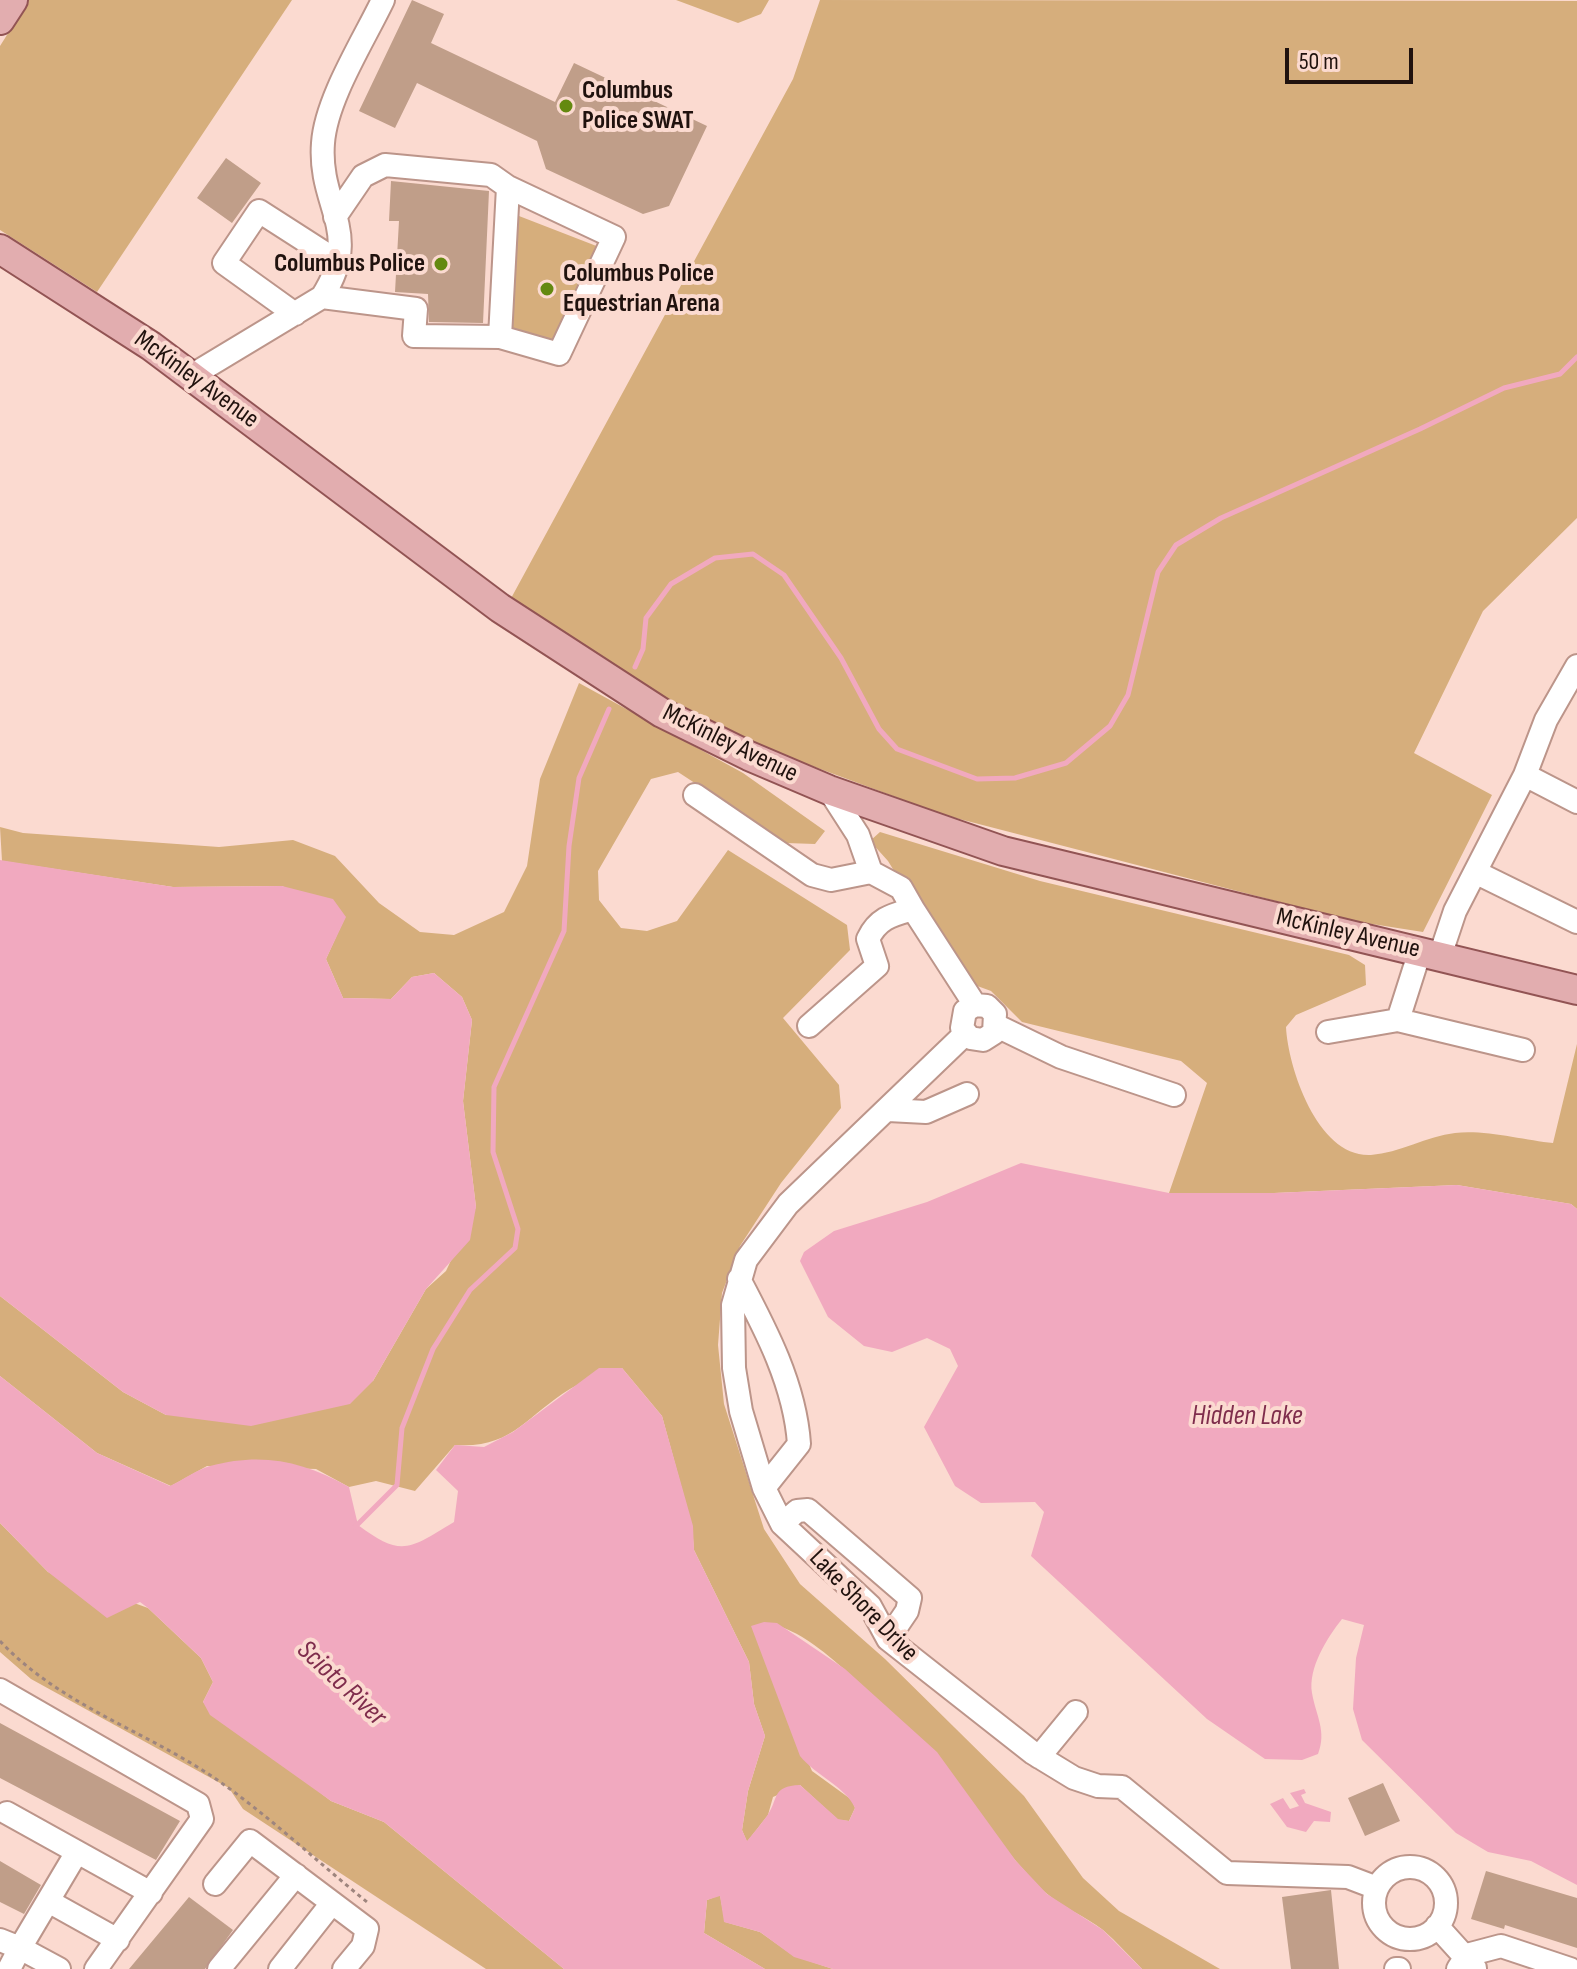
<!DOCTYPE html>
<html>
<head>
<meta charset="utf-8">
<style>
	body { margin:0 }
	#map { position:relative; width:1577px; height:1969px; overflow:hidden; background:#fbdad0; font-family:"Sofia Sans Condensed",sans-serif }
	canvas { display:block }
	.scale { position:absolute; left:1285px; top:48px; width:128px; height:36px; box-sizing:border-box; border:4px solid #20120e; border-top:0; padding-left:10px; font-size:24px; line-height:28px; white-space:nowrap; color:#20120e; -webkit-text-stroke:6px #fbdad0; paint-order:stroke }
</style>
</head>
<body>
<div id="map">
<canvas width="1577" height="1969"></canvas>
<div class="scale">50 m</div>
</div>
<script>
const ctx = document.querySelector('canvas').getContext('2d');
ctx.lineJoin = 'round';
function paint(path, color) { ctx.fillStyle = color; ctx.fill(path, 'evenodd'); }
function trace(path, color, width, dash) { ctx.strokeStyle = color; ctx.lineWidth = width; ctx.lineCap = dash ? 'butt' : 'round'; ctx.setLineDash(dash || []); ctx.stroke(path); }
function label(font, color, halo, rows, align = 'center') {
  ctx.font = font + ' "Sofia Sans Condensed",sans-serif'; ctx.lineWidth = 8; ctx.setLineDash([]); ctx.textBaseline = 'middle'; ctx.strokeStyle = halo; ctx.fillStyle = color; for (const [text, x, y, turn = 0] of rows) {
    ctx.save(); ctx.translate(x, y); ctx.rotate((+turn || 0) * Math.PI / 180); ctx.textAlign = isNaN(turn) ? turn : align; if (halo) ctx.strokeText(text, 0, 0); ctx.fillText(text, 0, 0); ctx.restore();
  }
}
paint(new Path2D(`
	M29,0H292L97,292L0,230V46Z
	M676,0H769L761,14L738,23Z
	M820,0L1577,1V518L1483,611L1414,753L1492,795L1423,932L1353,921L944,815L780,754L669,700L509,602L793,79Z
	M519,216L599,247L558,343L510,331Z
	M579,683L743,773L825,831L815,844L786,843L678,772L651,779L598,871L599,900L621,928L647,931L677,921L728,850L847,925L850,950L783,1018L839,1085L841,1108L781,1183L740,1246L722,1293L718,1345L724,1404L764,1529L800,1584L885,1659L1024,1796L1083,1878L1119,1911L1220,1969H1142C1129,1956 1117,1942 1103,1930C1085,1916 1063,1908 1046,1893C997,1849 818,1594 752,1627L812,1771L852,1800L855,1808L849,1821L838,1820L800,1785L773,1797L768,1815L747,1842L742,1830L748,1791L765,1736L754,1704L749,1662L694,1550L692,1526L662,1416L622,1368C605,1375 585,1380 570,1389C526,1416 512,1449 455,1445L415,1491L376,1481L349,1487L316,1469L207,1466L171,1486L97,1453L0,1376V1296L123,1392L166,1415L373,1381L426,1289L446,1271L476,1207L463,1101L472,1020L462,997L434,973L412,977L391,999L343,998L326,959L345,917L282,886L173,887L2,861L0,827L23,833L219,847L293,840L335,856L379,903L420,932L454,935L504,912L527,866L540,779Z
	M880,832L1040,881L1349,955L1365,965L1366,985L1296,1015L1286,1027C1288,1068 1318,1158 1371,1155C1399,1153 1427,1136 1455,1133C1482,1129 1525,1140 1553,1143L1577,1044V1209L1571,1204L1457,1185L1274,1193H1169L1207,1083L1181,1061L1022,1022L991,991L961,980L888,861L870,841Z
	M0,1523L48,1572L148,1608L201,1658L213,1682L203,1702L331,1801L384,1822L564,1969H486L243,1809L229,1788L31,1679L0,1652Z
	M720,1895L725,1922L760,1932L794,1956L833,1969H765L704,1933L707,1900Z`), '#d6ae7c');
paint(new Path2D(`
	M0,860L173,887L282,886L333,899L346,917L326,959L343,998L391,999L412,977L434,973L462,997L472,1020L463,1101L476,1207L470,1240L426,1289L373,1381L350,1404L251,1426L166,1415L123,1392L0,1296Z
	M1021,1163L1169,1193H1274L1457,1185L1571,1204L1577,1209V1885L1531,1861L1488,1852L1456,1833L1362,1740L1353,1709L1356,1658L1364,1625L1342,1619C1327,1638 1308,1668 1312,1693C1316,1716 1327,1731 1318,1754L1302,1760L1265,1759L1207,1719L1031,1556L1044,1512L1035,1502L981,1503L955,1486L924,1427L958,1366L950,1349L927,1338L892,1352L864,1346L828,1317L800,1261L804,1252L834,1231L927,1202Z
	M599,1368H622L662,1416L693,1526L694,1550L749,1662L754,1704L765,1736L748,1791L742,1830L747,1841C753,1834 761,1824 767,1816C779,1799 771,1786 800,1785L838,1819L849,1821L855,1808C846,1787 815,1775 800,1756L751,1626L764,1622L777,1623L845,1669L937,1752L1016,1861L1047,1894L1103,1930L1142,1969H833L794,1957L760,1932L724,1922L720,1896L707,1900L704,1933L765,1969H564L384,1822L331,1801L210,1715L203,1702L213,1682L201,1658L148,1608L140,1602L107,1618L48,1572L0,1523V1376L97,1453L170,1486C183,1480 196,1470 210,1466C262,1452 303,1461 349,1487L358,1525C402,1558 409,1549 454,1522L458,1491L436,1470L455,1445L484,1447L513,1432Z
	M1304,1789L1306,1793L1301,1795L1305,1803L1331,1812L1330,1822L1314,1821L1306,1832L1287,1827L1270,1804L1283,1798L1290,1809L1299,1806L1290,1793Z`), '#f1a9bf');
trace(new Path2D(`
	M635,667L643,649L646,618L671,584L715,558L753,554L784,575L841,658L879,729L897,749L977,779L1015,778L1066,763L1110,726L1128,695L1158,572L1176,545L1221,518L1420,429L1504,388L1560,374L1577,357
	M355,1527L397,1485L402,1428L433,1349L470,1290L515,1248L518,1229L493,1152L494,1087L564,931L569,846L579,778L609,709`), '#f1a9bf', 5);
paint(new Path2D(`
	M412,0L444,14L431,43L555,102L574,63L707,126L669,206L643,214L546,169L537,141L417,83L395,128L359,111Z
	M226,158L261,183L232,223L197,198Z
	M391,181L489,191L483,323L429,322L428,294L395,292L399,221H389Z
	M0,1723L180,1821L156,1860L0,1778Z
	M1383,1783L1400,1821L1365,1836L1348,1798Z
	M0,1861L41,1885L24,1914L0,1902Z
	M1486,1871L1577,1898V1948L1505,1925L1504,1929L1471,1919Z
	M1331,1890L1339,1969H1291L1282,1897Z
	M189,1897L233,1930L205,1969H129Z`), '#c09e89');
const minor = new Path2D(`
	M322,297L416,309L414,336L500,337L508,187L491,175L385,165L363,176L335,217
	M295,314L224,263L259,211L340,263
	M500,337L559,354L614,237L508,187
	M191,376L322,297C364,232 318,207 323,143C326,99 364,40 383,0
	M1525,775L1546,720L1577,666
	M829,790L858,835L871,872L901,888L913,909
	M695,795L812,875L831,880L871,872
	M1475,872L1577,922
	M1420,951L1398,1020L1523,1050
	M1440,956L1455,911L1525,775L1577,802
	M809,1026L877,966L868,939C878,918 892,915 913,909L975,1005L987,1006L995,1014L994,1033L983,1040L970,1038L962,1028L965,1011L975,1005
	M997,1026L1061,1057L1174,1095
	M1328,1032L1398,1020
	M965,1034L788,1204L746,1260L733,1305L734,1368L741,1411L764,1488L782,1524L870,1606L888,1639L1033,1753L1074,1778L1098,1786L1122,1787L1227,1873L1348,1877L1377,1888
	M888,1110L926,1112L967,1094
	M739,1279C766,1330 795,1385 799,1444L764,1488
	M782,1524L797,1511L808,1510L910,1598L907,1611L888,1639
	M0,1690L198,1804L202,1819L96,1969
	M1039,1757L1076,1712
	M7,1813L151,1893
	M1374 1903a36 36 0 1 1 72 0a36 36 0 1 1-72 0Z
	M215,1884L250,1841L367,1929L363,1946L344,1969
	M48,1901L118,1940
	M1437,1926L1475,1968
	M0,1940L20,1948L77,1852
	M9,1969L20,1948L59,1969
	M219,1969L296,1875
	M280,1969L332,1903
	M1396,1969H1399
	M1458,1969L1467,1955L1501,1946L1570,1969`);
const major = new Path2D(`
	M0,20L13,0
	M0,249L151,346L500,608L662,713L749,756L829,790L1003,851L1577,990`);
trace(minor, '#bc958a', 26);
trace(major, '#925454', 32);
trace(new Path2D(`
	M0,1641C58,1703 140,1729 210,1775C265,1812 315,1860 367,1902`), '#9e857e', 3, [4, 4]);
trace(minor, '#fff', 22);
trace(major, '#e2adaf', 28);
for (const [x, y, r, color] of [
	[566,106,8,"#648910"],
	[441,264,8,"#648910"],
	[547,289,8,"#648910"]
]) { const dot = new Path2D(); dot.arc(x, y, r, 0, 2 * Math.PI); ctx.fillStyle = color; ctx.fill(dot); trace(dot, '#fbdad0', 3); }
label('bold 26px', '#20120e', '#fbdad0', [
	["Columbus",582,91],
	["Police SWAT",582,121],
	["Columbus Police",425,264,"right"],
	["Columbus Police",563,274],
	["Equestrian Arena",563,304]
], 'left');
label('26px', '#20120e', '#fbdad0', [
	["McKinley Avenue",196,380,36],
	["McKinley Avenue",730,744,26],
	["McKinley Avenue",1348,934,13],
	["Lake Shore Drive",863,1606,46]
]);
label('italic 28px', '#7f2d4c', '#fbdad0', [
	["Hidden Lake",1247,1417],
	["Scioto River",341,1684,43]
]);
</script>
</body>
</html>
